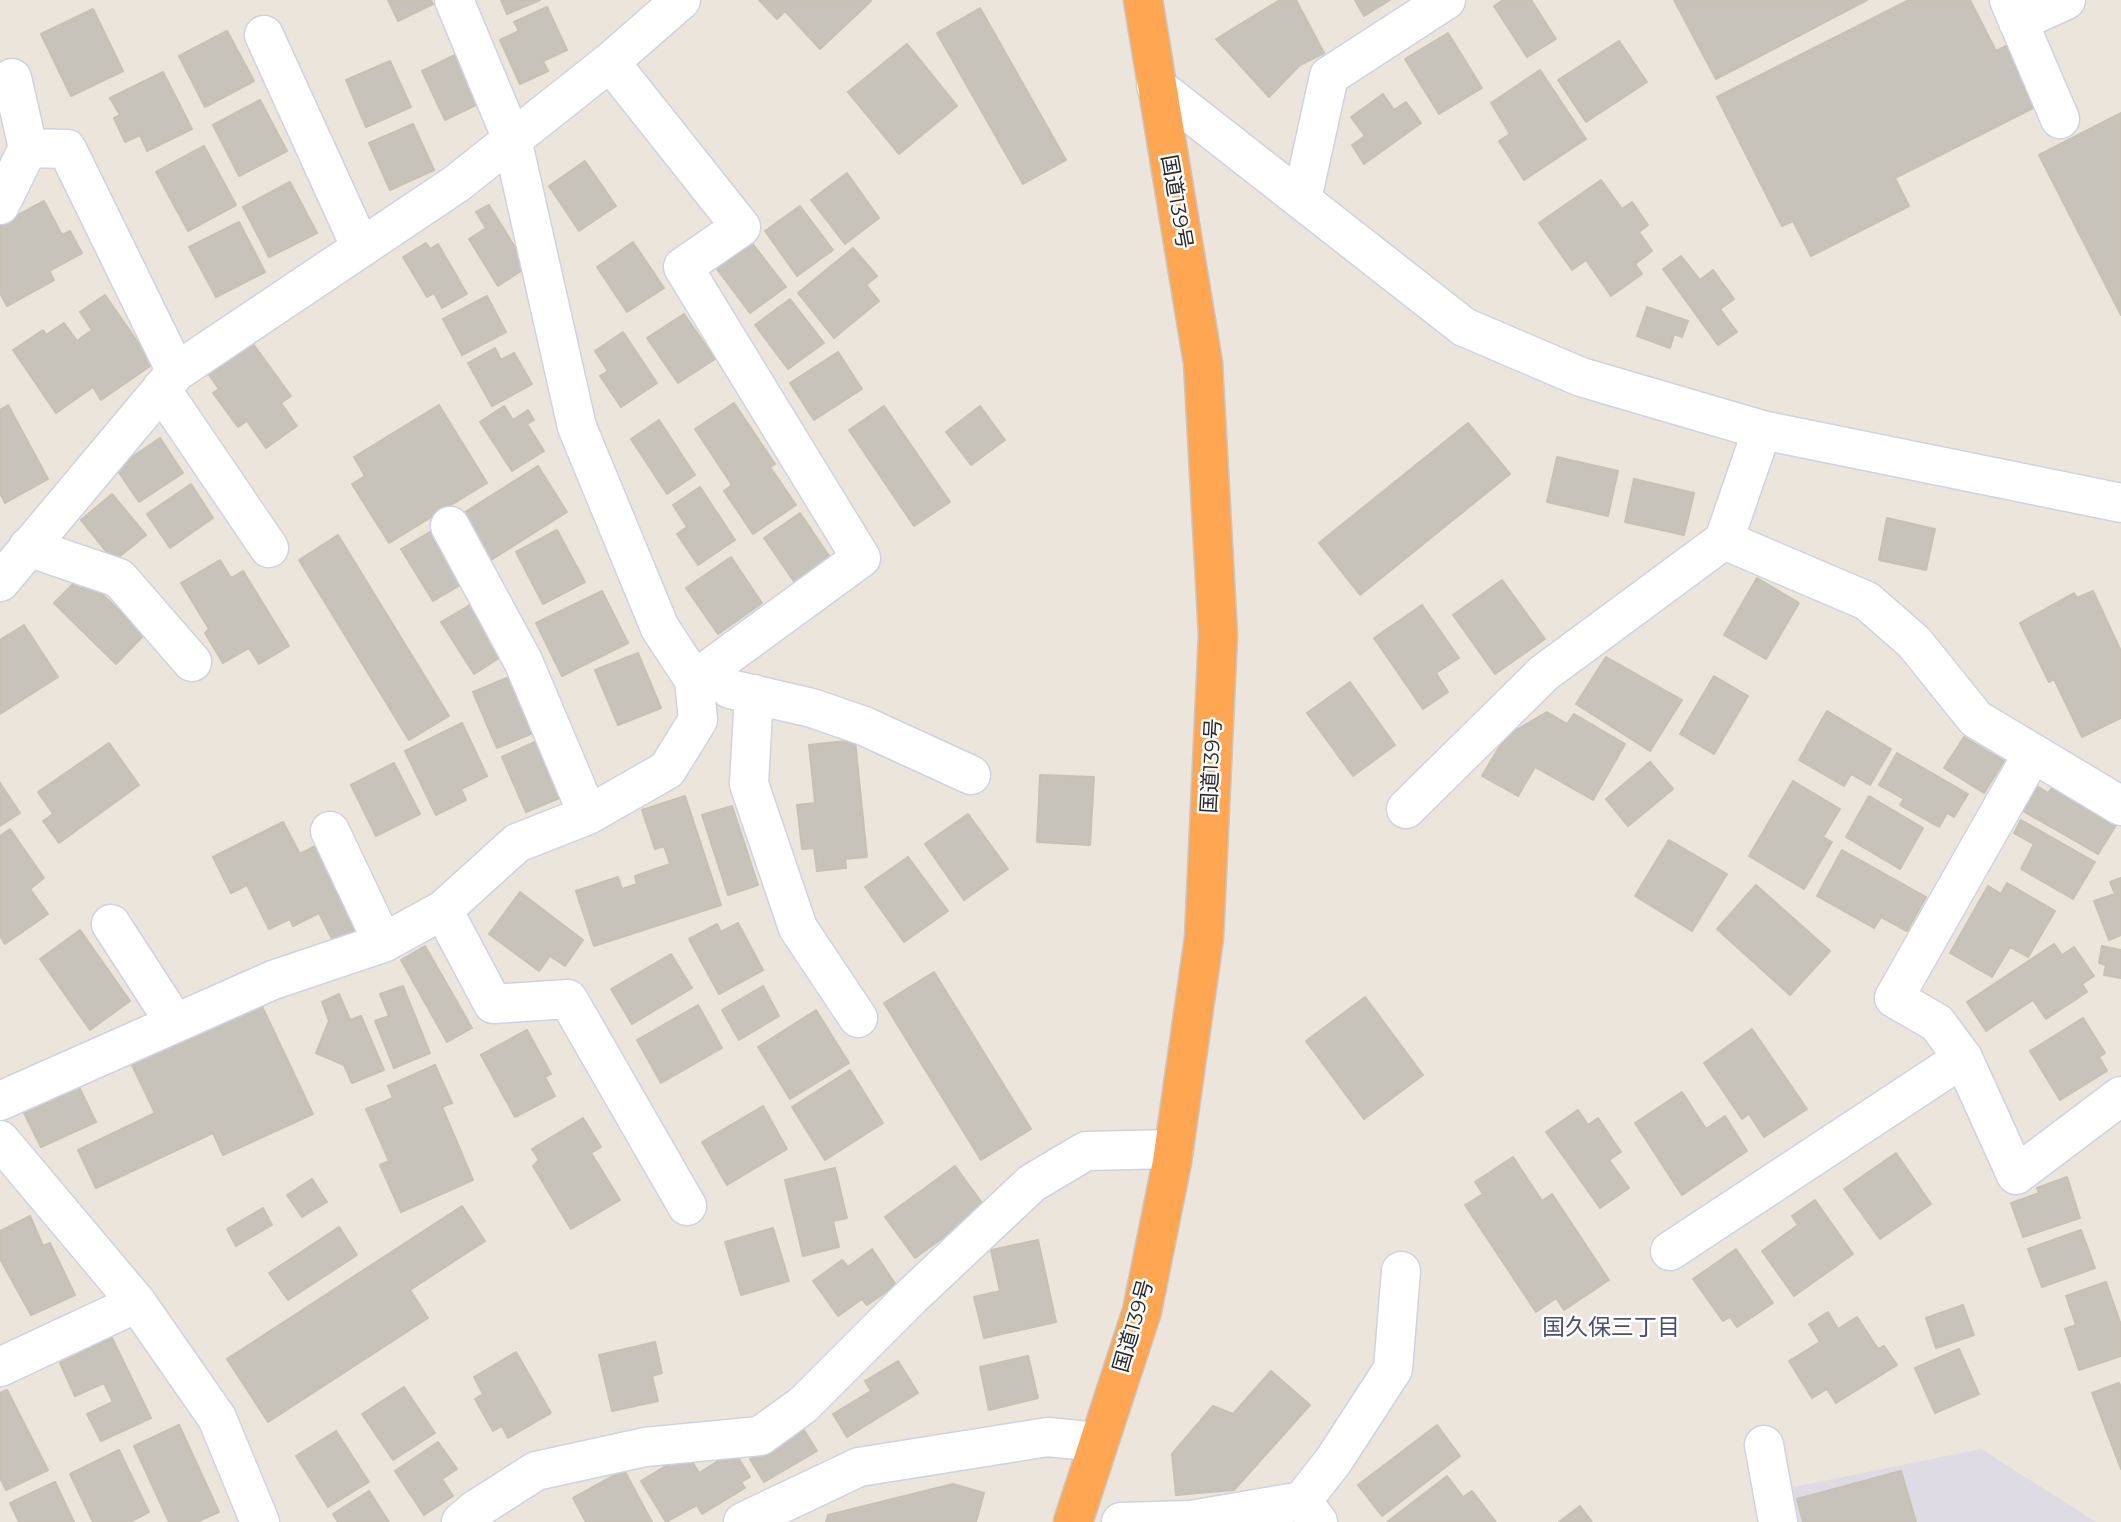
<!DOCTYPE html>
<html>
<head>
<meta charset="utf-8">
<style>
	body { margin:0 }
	canvas { display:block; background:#ece5db }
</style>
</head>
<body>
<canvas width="2121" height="1522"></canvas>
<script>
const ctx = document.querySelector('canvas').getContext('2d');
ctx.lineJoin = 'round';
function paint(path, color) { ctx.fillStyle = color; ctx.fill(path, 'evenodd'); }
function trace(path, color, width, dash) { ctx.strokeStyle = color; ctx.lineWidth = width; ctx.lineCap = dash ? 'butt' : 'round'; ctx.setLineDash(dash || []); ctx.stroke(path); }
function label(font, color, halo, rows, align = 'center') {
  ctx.font = font + ' Montserrat,"Noto Sans JP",sans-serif'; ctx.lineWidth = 5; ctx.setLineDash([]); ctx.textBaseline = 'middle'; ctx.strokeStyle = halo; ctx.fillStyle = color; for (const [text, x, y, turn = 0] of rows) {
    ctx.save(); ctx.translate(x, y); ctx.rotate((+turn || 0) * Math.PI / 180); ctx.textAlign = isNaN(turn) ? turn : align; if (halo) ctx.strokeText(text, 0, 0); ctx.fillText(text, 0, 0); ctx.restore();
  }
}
paint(new Path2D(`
	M1981,1449L2096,1522H1781L1774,1491Z`), '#dedbe4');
const building = new Path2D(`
	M388,0H431L433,4L398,21Z
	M501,0H540L507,14Z
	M759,0H870L871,1L820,49L785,11L777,19Z
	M1280,0H1296L1324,53L1300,65L1269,97L1216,39Z
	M1355,0H1390L1364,16Z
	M1503,0H1531L1556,39L1527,57L1494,6Z
	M1674,0H1867L1716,79Z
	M1909,0H1970L1996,51L2006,46L2037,106L1895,178L1909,206L1811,256L1793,221L1782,226L1717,97Z
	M547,7L567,50L543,61L548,71L520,84L500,40L519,31L514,22Z
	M980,8L1066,160L1023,184L937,33Z
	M93,9L123,71L71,96L41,34Z
	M227,31L254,81L205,107L179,56Z
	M1448,33L1482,88L1439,114L1405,59Z
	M1619,41L1647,82L1586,122L1558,80Z
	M907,44L957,106L899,154L848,92Z
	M457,54L480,103L445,120L422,71Z
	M390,61L411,107L366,127L346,80Z
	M1540,70L1586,139L1524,180L1499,141L1510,134L1491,103Z
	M163,72L192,129L147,151L140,135L125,142L114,118L120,115L110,98Z
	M1383,94L1394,110L1406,102L1421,123L1364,164L1352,145L1365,136L1351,117Z
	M260,100L287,151L239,176L213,125Z
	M2121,113V315L2039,155Z
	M413,124L434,170L390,190L369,143Z
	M204,146L236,205L188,231L156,172Z
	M585,161L616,206L579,231L549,186Z
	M847,173L879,218L845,244L811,200Z
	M1601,180L1622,209L1632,202L1648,225L1639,232L1652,251L1635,264L1642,274L1611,296L1586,260L1572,270L1539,223Z
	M290,182L317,233L269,257L243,207Z
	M44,201L62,235L70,231L82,253L49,271L54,280L7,306L0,293V225Z
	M489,205L527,267L498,286L469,239L486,228L476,212Z
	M800,206L833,250L797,276L765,231Z
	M239,222L265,272L216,297L189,247Z
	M633,242L664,288L627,312L597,267Z
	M426,243L430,249L438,244L467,294L442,308L434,293L427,297L403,257Z
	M752,243L786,287L750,313L717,269Z
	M853,248L877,276L866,285L879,301L834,338L798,293Z
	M1681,256L1700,280L1713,270L1734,299L1720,309L1737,332L1718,345L1663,269Z
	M105,295L153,364L101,400L93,387L56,413L13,350L43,330L46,335L64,323L77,341L92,330L80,312Z
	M487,296L506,332L462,355L443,319Z
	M790,299L824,343L788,369L755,325Z
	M1647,307L1688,321L1682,337L1674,334L1670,348L1637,336Z
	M684,314L715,359L678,383L647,338Z
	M623,332L657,383L621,407L600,376L608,371L595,351Z
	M248,337L291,396L281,403L297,426L266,448L247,421L238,427L213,393L219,389L204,368Z
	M495,348L501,360L514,353L532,384L492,406L468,363Z
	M838,352L862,389L814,420L790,383Z
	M734,403L775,464L770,467L796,505L753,534L724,491L732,485L695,429Z
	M8,405L48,479L5,503L0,493V410Z
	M439,405L487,483L389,543L352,484L365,476L354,457Z
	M504,406L513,420L528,410L534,420L527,424L544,451L512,471L480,422Z
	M884,406L950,502L914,526L849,430Z
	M980,406L1005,440L971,465L946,432Z
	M659,420L695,475L667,494L631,439Z
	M1468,423L1510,474L1360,595L1319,543Z
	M160,438L183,473L139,502L116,468Z
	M1557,457L1618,471L1608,516L1547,502Z
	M538,466L567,512L491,560L462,514Z
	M1634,479L1694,493L1684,535L1625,522Z
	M191,484L213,518L170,548L147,514Z
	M700,487L735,540L698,565L677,534L687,527L673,505Z
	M112,494L146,535L114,561L81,520Z
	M800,513L831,559L795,583L764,538Z
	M1887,518L1935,529L1926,570L1879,560Z
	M435,529L467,581L433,601L401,549Z
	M557,530L585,582L543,604L516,552Z
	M338,535L449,716L409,740L299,560Z
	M731,557L762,603L718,634L686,588Z
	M220,560L231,578L243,571L289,646L259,664L249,648L223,663L205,633L209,629L181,583Z
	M1757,578L1799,603L1766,659L1724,635Z
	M1502,580L1545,639L1495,674L1453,615Z
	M89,581L144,635L116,664L54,603L73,584L82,589Z
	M602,591L628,643L562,676L536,623Z
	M2093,591L2121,651V718L2082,737L2054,679L2049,682L2020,623L2074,593L2077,598Z
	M475,602L507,653L474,674L441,622Z
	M1422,605L1459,658L1436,673L1448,692L1423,709L1374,638Z
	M24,625L58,677L0,714V640Z
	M638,653L661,708L618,725L595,670Z
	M1606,657L1682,700L1650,751L1576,704Z
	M1714,676L1748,696L1714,754L1680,734Z
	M509,677L533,733L497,748L473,692Z
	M1350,682L1395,745L1353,776L1307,713Z
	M1827,711L1891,749L1870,785L1851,774L1844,786L1799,760Z
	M1547,712L1567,724L1574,714L1625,744L1593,800L1535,767L1518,796L1482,776L1506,736Z
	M462,723L487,776L461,789L466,800L436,815L405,751Z
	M1964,737L2004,761L1984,793L1944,768Z
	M855,740L867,857L845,859L846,868L817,871L814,848L802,849L797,805L815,803L809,745Z
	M537,741L562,797L526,812L502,757Z
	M109,743L139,785L59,843L43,821L53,814L38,792Z
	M1897,753L1968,794L1954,817L1947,813L1939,827L1900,805L1904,799L1879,785Z
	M1650,762L1673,789L1628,826L1606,799Z
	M394,763L420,814L376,836L351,785Z
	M1040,775L1094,777L1090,845L1037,842Z
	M1793,781L1840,809L1823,837L1832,842L1804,889L1749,856Z
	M0,783L20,813L0,826Z
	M2037,786L2048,793L2054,786L2120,819L2098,854L2023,811Z
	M685,796L721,905L594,946L576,891L618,877L622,889L637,884L635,876L670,864L664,846L655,849L642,810Z
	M1869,796L1923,828L1900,869L1846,837Z
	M732,806L758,885L728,895L702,815Z
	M968,814L1008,869L964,900L925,844Z
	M2021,820L2095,862L2073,899L2021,869L2034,844L2014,833Z
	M283,822L300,854L317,845L361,932L335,945L319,913L293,926L290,919L269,929L247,885L231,893L213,857Z
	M10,829L44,878L30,889L48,914L5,944L0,936V836Z
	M1669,840L1727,874L1692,931L1635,896Z
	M1842,850L1926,897L1907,931L1881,917L1874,928L1817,896Z
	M908,857L948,911L904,942L865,887Z
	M2121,878V935L2109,940L2094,901L2115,894L2110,882Z
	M2007,883L2055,911L2028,957L2010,947L1992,977L1950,953L1988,886L2001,894Z
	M1756,885L1830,951L1790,995L1717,929Z
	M520,892L583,940L565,966L550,956L539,971L489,934Z
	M738,923L763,970L719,994L689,939L717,924L721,932Z
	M80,930L130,1001L90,1030L40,959Z
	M2054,944L2062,955L2074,947L2094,976L2082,984L2087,992L2046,1019L2033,1000L1986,1031L1967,1002Z
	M425,946L472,1028L447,1042L401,960Z
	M2102,946L2121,950V978L2104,975L2106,965L2099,963Z
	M671,954L692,988L632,1024L611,989Z
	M934,972L1031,1129L981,1160L884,1003Z
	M403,986L430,1053L394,1068L375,1021L389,1016L380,994Z
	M763,986L779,1016L739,1040L722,1010Z
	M339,994L350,1020L361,1016L384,1070L352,1083L344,1065L316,1053L329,1021L322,1002Z
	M1365,997L1423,1075L1364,1119L1306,1041Z
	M260,1002L313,1114L223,1155L213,1133L96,1188L78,1150L155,1113L131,1063Z
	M698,1005L722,1048L661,1083L637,1040Z
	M816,1010L849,1063L790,1099L758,1047Z
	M2083,1018L2105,1053L2099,1057L2107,1071L2060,1100L2030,1051Z
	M1752,1029L1807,1109L1764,1137L1749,1114L1742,1119L1704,1063Z
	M527,1030L551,1074L545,1077L555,1096L515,1117L481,1055Z
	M435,1065L452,1103L442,1107L473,1180L401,1212L380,1165L389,1161L366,1109L393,1098L388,1086Z
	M850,1070L883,1123L825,1160L792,1107Z
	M78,1085L96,1122L41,1147L23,1111Z
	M1682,1092L1706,1129L1725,1116L1747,1151L1682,1195L1635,1123Z
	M763,1106L787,1149L727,1185L702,1142Z
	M1578,1110L1588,1125L1598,1118L1621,1152L1609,1160L1629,1188L1600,1208L1546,1132Z
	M583,1118L601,1147L591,1153L620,1200L571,1229L533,1166L539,1160L532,1149Z
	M1896,1153L1931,1204L1880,1239L1844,1189Z
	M1513,1157L1542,1201L1552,1194L1609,1280L1564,1310L1556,1298L1536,1312L1465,1205L1483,1194L1475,1182Z
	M955,1166L985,1207L915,1258L885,1217Z
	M835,1168L847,1218L833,1221L839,1247L803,1256L785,1180Z
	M2067,1177L2080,1218L2023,1237L2011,1203L2039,1193L2037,1188Z
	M312,1179L327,1202L302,1217L287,1195Z
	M1815,1200L1853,1254L1794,1296L1762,1251L1798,1225L1792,1216Z
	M462,1206L485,1241L410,1290L428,1318L268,1422L227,1359Z
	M263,1208L272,1225L236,1246L227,1229Z
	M30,1216L43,1246L50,1243L75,1295L31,1315L0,1259V1231Z
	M339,1227L357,1255L288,1300L269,1273Z
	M773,1228L789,1281L741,1295L725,1242Z
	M2081,1230L2095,1268L2042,1287L2028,1249Z
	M1038,1240L1056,1322L984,1338L974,1297L1000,1291L991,1250Z
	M872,1249L896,1285L867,1305L862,1299L838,1316L813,1281L842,1260L848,1267Z
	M1736,1249L1773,1303L1737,1327L1730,1317L1723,1321L1693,1279Z
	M2106,1282L2121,1325V1356L2079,1370L2065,1329L2076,1325L2066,1296Z
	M1963,1305L1974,1335L1936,1348L1926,1318Z
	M1828,1312L1838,1329L1857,1317L1878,1349L1884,1346L1897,1365L1836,1403L1827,1389L1812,1398L1789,1361L1820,1342L1809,1324Z
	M112,1338L151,1418L101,1441L87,1414L113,1402L104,1383L75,1396L60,1363Z
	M655,1342L662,1373L652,1376L658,1401L612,1411L599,1355Z
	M1959,1349L1979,1394L1935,1413L1915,1368Z
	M516,1352L551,1413L508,1438L502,1426L493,1431L475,1399L483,1394L474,1377Z
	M1028,1356L1038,1398L989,1410L980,1367Z
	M898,1361L918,1393L847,1437L833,1414L871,1391L865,1381Z
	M1271,1371L1310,1405L1234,1490L1176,1495L1172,1454L1213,1406L1233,1414Z
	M2119,1383L2121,1387V1469L2092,1393Z
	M404,1387L435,1433L393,1460L362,1414Z
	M7,1390L48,1470L6,1490L0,1478V1393Z
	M179,1425L219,1512L197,1522H169L134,1446Z
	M1437,1425L1460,1456L1382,1516L1358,1485Z
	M802,1427L817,1451L764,1482L750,1459Z
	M336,1431L369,1482L328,1507L296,1456Z
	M438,1442L457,1469L442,1479L453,1496L424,1515L395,1471Z
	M119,1450L149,1512L130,1522H93L70,1474Z
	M734,1451L750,1477L741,1482L745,1488L702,1514L697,1505L666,1522L641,1481L687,1453L699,1473Z
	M624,1470L652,1522H586L573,1498Z
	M1901,1471L1916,1522H1803L1797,1499Z
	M1447,1476L1463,1497L1472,1491L1496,1522H1387Z
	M55,1482L74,1522H19L10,1503Z
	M953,1484L984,1493L976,1522H826L828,1515Z
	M369,1491L389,1522H338L333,1514Z
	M1580,1506L1592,1522H1559Z`);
paint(building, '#c7c2ba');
trace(building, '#c7c1b4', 2);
const minor = new Path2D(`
	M2009,0L2060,119
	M2018,22L2066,0
	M264,35L361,248
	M610,62L741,227L683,267L861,558L694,680
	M1156,86L1464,327L1581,377L1762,430L2121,503
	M28,148L67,149L176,372
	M1302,199L1329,76L1446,0
	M0,205L28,148L12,78
	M161,389L269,548
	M450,526L523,661L588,815
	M1724,540L1867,601L1914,642L1976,719L2121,806
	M28,547L119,578L192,662
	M0,582L176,372L456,184L610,62L681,0
	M730,689L812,708L864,726L971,775
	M754,694L749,784L798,928L858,1018
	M2033,753L1894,998L1937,1023L1963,1058L2016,1175L2121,1096
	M1406,809L1544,673L1724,540L1762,430
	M330,831L383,943L443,910L517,843L588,815L667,770L698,720L694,680L660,628L577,427L512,139L454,0
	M443,910L493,1004L568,999L687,1206
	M111,924L175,1023
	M0,1101L273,980L383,943
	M0,1140L137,1303L217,1418L260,1522
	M1670,1251L1963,1058
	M0,1367L137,1303
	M1764,1445L1778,1522
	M461,1522L475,1510L536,1471L645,1447L760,1436L803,1405L913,1295L1032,1183L1086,1151L1174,1149
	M743,1522L859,1467L1048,1437L1098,1442
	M1121,1522L1191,1520L1302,1501
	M1318,1522L1302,1501L1334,1460L1393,1369L1401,1271`);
const highway = new Path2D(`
	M1073,1522L1142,1311L1172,1162L1204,938L1218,635L1203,363L1143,0`);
trace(minor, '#d0d2e2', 41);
trace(highway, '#c7c7c7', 41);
trace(minor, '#fff', 38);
trace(highway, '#ffa652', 38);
label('21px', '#292929', '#fff', [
	["国道139号",1176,202,80],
	["国道139号",1212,766,-87],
	["国道139号",1134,1326,-74]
]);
label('23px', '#494f7a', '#fff', [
	["国久保三丁目",1611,1328]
]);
</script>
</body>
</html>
